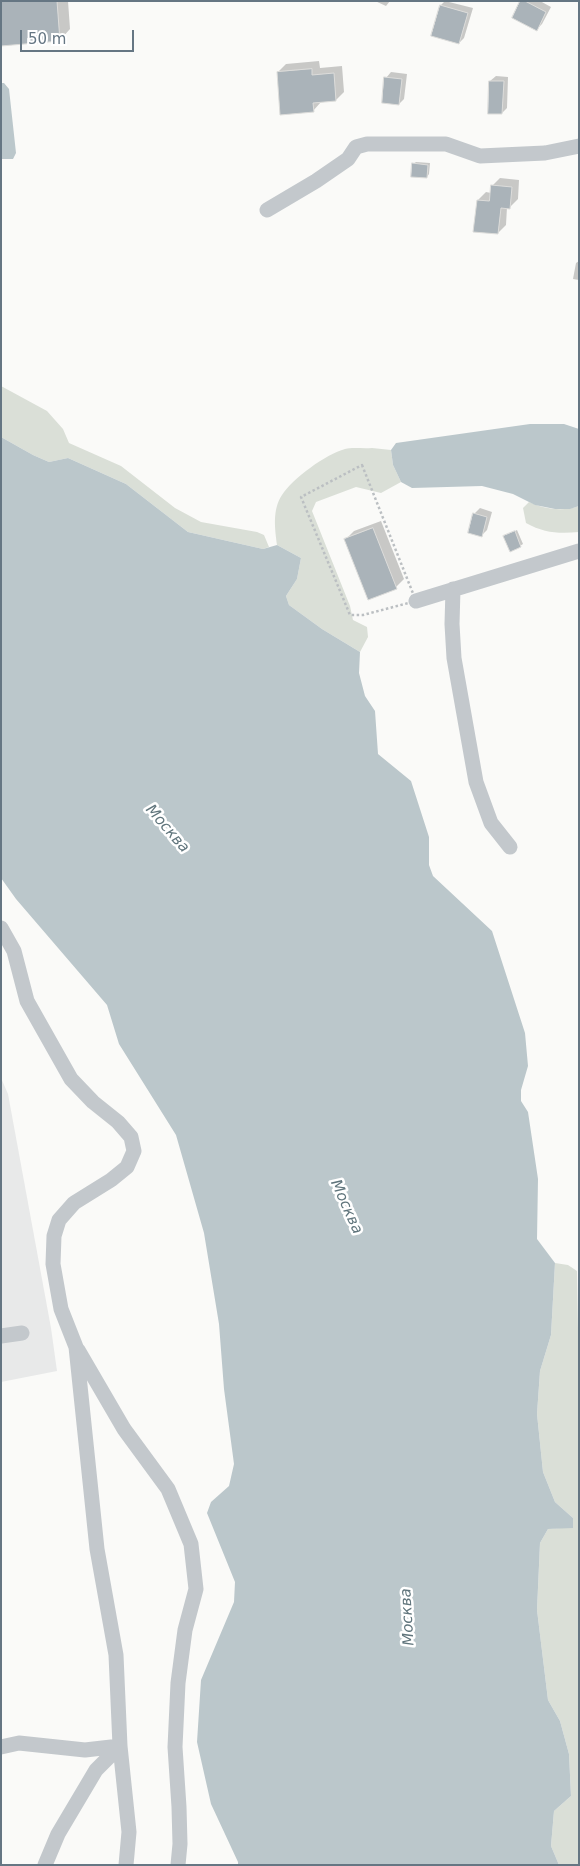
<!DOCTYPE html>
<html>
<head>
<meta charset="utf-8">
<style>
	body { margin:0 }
	#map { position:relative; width:580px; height:1866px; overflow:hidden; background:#fafaf8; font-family:"DejaVu Sans",sans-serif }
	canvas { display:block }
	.frame { position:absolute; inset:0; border:2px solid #657683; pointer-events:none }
	.scale { position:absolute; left:20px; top:30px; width:114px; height:22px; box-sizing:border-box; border:2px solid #657683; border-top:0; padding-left:6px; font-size:15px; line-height:18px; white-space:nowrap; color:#657683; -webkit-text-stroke:4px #fff; paint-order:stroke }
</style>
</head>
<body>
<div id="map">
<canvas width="580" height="1866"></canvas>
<div class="frame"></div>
<div class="scale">50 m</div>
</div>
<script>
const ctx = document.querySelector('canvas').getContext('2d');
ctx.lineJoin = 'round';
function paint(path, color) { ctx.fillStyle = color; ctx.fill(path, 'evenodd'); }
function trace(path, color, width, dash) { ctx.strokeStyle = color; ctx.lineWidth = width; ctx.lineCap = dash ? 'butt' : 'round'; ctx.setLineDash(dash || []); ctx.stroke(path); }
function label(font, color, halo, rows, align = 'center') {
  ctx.font = font + ' "DejaVu Sans",sans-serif'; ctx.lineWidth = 5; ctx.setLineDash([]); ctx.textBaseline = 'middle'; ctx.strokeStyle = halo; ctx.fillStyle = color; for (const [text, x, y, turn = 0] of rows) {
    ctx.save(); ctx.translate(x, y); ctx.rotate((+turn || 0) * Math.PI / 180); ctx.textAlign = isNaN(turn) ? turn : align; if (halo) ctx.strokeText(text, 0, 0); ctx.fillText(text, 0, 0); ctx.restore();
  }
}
paint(new Path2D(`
	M1,1078L8,1094L51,1328L57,1371L1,1382Z`), '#e8e9e9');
paint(new Path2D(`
	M1,386L47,411L63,429L69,443L121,466L175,508L201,522L257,532L264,535L269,547L263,549L188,532L126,484L68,458L49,462L33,455L1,437Z
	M372,448L391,450L393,465L401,482L381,493L356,487L316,502L312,511L350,606L353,620L367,627L368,637L360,652L322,629L289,605L286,596L297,579L301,558L277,545C275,529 272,510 282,495C292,479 326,454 345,449C353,447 363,449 372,448Z
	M529,502C544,509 563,512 579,506V532C559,534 544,533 526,523L523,508Z
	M555,1263L568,1265L577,1271L579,1387V1865H559L551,1846L554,1811L571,1796L569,1754L560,1721L548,1700L537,1610L540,1543L548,1529L573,1527V1518L555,1502L543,1472L537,1414L540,1371L551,1335Z`), '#dadfd7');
paint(new Path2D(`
	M1,83H4L9,89L16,153L13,159H1Z
	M530,424H564L579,429V506L570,509H555L535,505L513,494L482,486L412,488L401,482L393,465L391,450L396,443Z
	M1,437L33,455L49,462L68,458L126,484L188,532L263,549L277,545L301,558L297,579L286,596L289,605L322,629L360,652L359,673L365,696L375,711L378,754L411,781L429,837V865L433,876L492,931L525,1033L528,1066L521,1090V1101L528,1112L538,1179L537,1239L555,1263L551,1335L540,1371L537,1414L543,1472L555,1502L573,1518V1528L548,1529L540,1543L537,1610L548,1700L560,1721L569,1754L571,1796L554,1811L551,1846L559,1865H238V1862L211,1804L197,1742L201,1680L234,1602L235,1582L207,1513L211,1502L229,1486L234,1464L224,1389L219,1324L204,1233L176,1135L119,1044L107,1005L16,899L1,878Z`), '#bbc7cb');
paint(new Path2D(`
	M1,1H68L70,29L60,40Z
	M375,1H390L386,6Z
	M445,1L473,8L464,38L459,43L441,5Z
	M522,1H540L551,7L542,24L537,29Z
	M319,61L320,68L342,66L344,92L336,100L321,102L313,111L278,72L286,64Z
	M391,72L407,74L404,99L399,104L386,78Z
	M496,76L508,77L507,108L502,113L490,81Z
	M416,162L430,163L429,174L427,177L413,164Z
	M500,178L519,180L518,199L510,207H507L506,225L498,233L478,200L486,192L491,193L492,186Z
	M579,261V280L573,279L576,263Z
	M480,508L492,512L487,530L482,535L474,514Z
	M381,521L404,579L396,587L346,539L354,531Z
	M517,530L523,544L520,546L505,536Z`), '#0003');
const building = new Path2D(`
	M1,1H57L60,41L1,46Z
	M520,1H525L546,12L537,31L512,18Z
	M440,5L468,13L459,44L431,36Z
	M312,69V75L334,73L336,101L313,103L314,112L280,115L277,72Z
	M384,77L402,79L399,105L382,103Z
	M489,81H504L502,114H488Z
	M412,163L428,165L427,178L411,177Z
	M491,185L512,187L510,209L501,208L498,234L473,232L477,200L489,201Z
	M473,513L487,517L482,537L468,533Z
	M373,528L397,589L368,600L344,539Z
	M515,531L521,547L510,552L503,536Z`);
paint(building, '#aab3b9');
trace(building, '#dcdcda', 1);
trace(new Path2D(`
	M362,465L416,601L363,615H350L301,497Z`), '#bbbfc2', 2.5, [2.5, 2.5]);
trace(new Path2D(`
	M267,210L316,181L348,159L356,147L367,144H446L480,156L545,153L579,146
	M453,589L452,624L454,658L476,782L491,823L510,847
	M416,601L579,551
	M1,928L14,951L27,1001L71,1079L93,1102L118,1122L131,1137L134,1151L127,1167L111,1180L74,1203L59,1220L54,1236L53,1264L61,1309L76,1347L97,1549L116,1655L120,1746L129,1832L126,1865
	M1,1336L22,1333
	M78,1350L124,1429L168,1489L191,1544L196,1589L185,1630L178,1683L175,1747L179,1807L180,1844L178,1865
	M1,1747L19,1743L85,1750L120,1746
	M45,1865L58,1834L96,1770L120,1746`), '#c3c8cc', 15);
label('italic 15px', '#60757c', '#fff', [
	["Москва",167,829,49],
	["Москва",346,1207,66],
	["Москва",408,1617,-93]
]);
</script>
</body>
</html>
